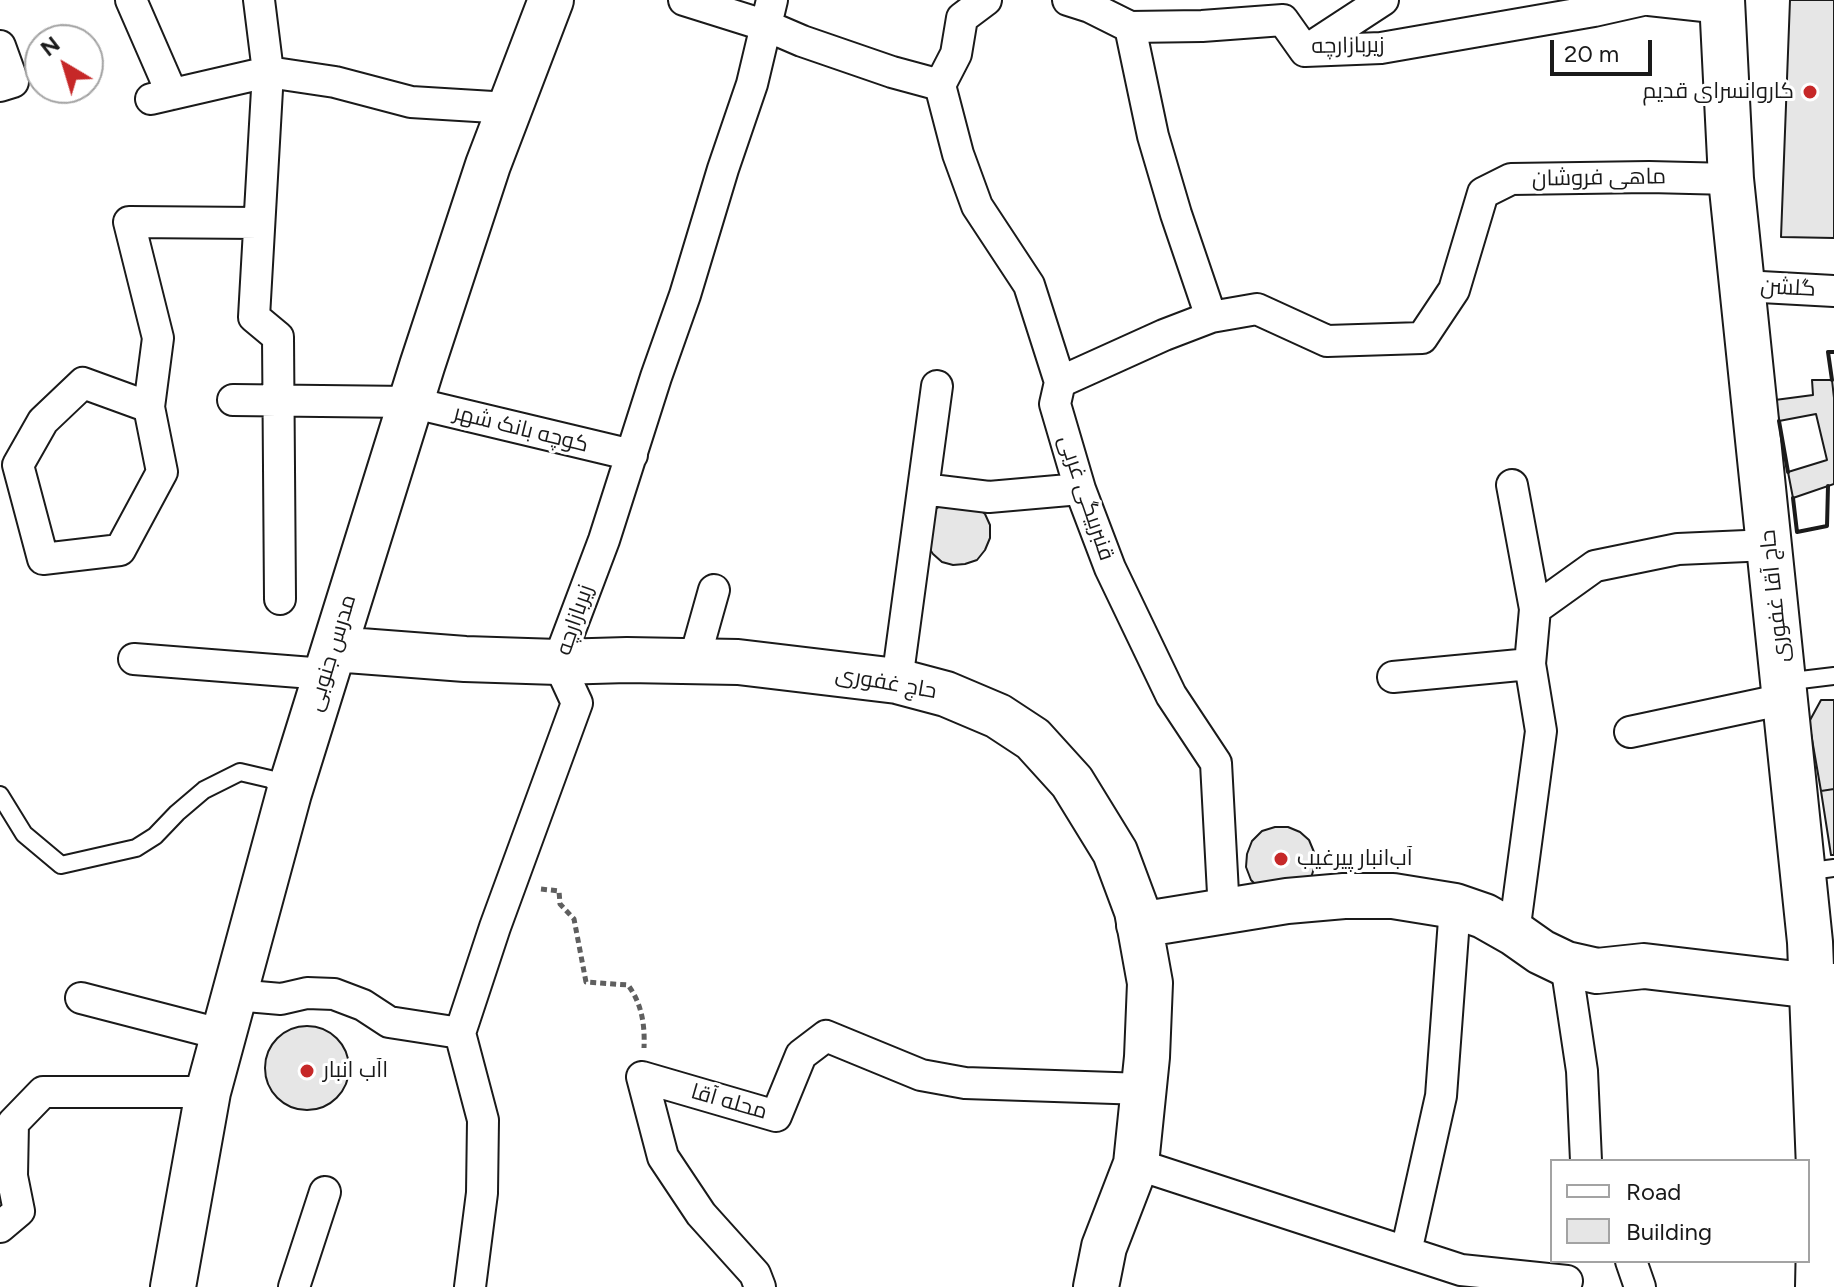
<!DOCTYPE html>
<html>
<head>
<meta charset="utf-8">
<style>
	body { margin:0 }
	#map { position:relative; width:1834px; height:1287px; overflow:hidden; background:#fff; font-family:Figtree,sans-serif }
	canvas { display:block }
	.legend { position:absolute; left:1550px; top:1159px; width:260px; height:104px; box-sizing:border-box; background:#fff; border:2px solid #a3a3a3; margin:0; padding:10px 14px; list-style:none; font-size:24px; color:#1a1a1a }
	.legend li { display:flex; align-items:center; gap:16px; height:40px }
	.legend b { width:40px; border:2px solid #a3a3a3 }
	.north { position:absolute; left:24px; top:24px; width:80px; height:80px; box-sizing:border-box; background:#fff; border:2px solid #a3a3a3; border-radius:50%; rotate:322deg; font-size:22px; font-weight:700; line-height:32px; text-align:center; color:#1a1a1a }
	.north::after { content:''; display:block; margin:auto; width:28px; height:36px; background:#c62828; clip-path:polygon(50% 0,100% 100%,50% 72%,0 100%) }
	.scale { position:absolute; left:1550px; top:40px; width:102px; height:36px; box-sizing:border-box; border:4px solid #1a1a1a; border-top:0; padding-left:10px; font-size:24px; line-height:28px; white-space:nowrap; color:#1a1a1a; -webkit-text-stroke:6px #fff; paint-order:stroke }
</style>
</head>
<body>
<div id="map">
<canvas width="1834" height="1287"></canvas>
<ul class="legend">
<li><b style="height:10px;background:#fff"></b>Road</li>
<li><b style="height:22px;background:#e6e6e6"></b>Building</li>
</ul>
<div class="north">N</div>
<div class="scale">20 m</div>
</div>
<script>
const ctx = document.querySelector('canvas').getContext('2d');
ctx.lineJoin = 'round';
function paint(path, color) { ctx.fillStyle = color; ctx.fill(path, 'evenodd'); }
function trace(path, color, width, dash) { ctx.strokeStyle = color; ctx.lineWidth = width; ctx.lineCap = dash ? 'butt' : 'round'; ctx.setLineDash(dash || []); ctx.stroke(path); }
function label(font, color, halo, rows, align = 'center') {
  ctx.font = font + ' Figtree,Cairo,sans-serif'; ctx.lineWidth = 6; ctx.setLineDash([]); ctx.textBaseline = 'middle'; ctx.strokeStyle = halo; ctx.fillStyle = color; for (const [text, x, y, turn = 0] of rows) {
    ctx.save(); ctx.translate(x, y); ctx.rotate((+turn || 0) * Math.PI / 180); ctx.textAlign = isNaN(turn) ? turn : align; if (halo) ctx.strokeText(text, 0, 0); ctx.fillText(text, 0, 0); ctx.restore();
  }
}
const building = new Path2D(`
	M1790,0H1834V238L1781,237Z
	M1812,380H1832L1834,398V484L1793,498L1788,472L1827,460L1816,414L1779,421L1775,400L1813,395Z
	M946,502L974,504L985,514L990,525V538L985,550L977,560L965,564L953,565L942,562L933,554L927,545L934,510Z
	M1821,700H1834V789L1821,791L1809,722Z
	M1834,789V855H1831L1821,791Z
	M1275,827H1288L1300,832L1309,840L1314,852L1315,865L1311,878L1261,890L1251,880L1246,867L1247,854L1252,841L1262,831Z
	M265 1068a42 42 0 1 1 84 0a42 42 0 1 1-84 0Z`);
paint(building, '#e6e6e6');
trace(building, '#1a1a1a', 2);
const lane = new Path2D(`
	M1784,682L1834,676
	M0,795L24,834L61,865L136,848L155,836L177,813L204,790L240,772L270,779L288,792
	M1804,872L1834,868`);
const street = new Path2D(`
	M131,0L172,94
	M259,0L268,72L254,317L278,337L280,599
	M684,0L767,26L802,41L892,72L940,85L956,54L962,18L986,0
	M1068,0L1090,7L1130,27L1202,26L1283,20L1305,51L1381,48L1594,11L1643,0
	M1649,0L1722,8
	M1130,27L1153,136L1176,214L1211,317
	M0,46L13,82L0,86
	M1305,51L1383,0
	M940,85L958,154L977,206L1029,285L1060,382L1055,404L1080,489L1110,568L1171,695L1216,763L1224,912
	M151,99L268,72L335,82L411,102L509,108
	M1743,286L1834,291
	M1060,382L1164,335L1211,317L1257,309L1327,341L1422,338L1454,290L1483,193L1511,179L1649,177L1731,179
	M233,400L410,402L632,455
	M149,407L83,383L43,421L18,465L43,559L120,550L162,472L149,407L158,338L129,222L259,223
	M1512,485L1535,609
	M923,489L989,497L1080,489
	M134,659L325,674
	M694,661L714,590
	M1393,677L1530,664
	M897,681L937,386
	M1630,732L1785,699
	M1514,933L1541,731L1530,664L1535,609L1595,566L1678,549L1769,545
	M1566,964L1582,1071L1586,1161
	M235,995L281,999L307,993L334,994L363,1005L389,1022L460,1033L495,927L577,703L558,662L604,540L656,377L685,295L723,169L752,84L772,0
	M81,998L224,1035
	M460,1033L483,1120L482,1193L470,1287
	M642,1077L776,1116L801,1055L826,1036L921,1075L965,1083L1144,1089
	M642,1077L663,1157L701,1214L755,1274L760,1287
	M1136,1164L1461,1270L1567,1281
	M0,1227L19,1211L12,1176L13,1123L43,1092H208
	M1406,1252L1441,1096L1455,906
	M1631,1261L1640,1287
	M294,1287L325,1192`);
const secondary = new Path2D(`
	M1722,0L1731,179L1810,942L1820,1193L1818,1287
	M334,649L465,659L558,662L627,660L738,662L897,681L946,694L998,716L1033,739L1072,782L1115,852L1137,911L1150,983L1147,1057L1136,1164L1104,1247L1096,1287
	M1139,925L1287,901L1344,896H1393L1455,906L1484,916L1514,933L1541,952L1566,964L1597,971L1644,966L1813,986H1834
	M173,1287L208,1092L289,793L422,366L488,165L551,0`);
trace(lane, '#1a1a1a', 20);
trace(street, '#1a1a1a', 34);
trace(secondary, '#1a1a1a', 48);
trace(new Path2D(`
	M541,889L559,891L560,904L574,919L586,982L628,985C642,1004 645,1025 644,1048`), '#5f5f5f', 5, [6, 4]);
trace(lane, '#fff', 16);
trace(street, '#fff', 30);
trace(secondary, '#fff', 44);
trace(new Path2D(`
	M1832,380L1828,352H1834
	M1779,421L1788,472
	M1793,498L1797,532L1827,526L1828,486`), '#1a1a1a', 4);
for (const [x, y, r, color] of [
	[1810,92,8,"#c62828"],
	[1281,859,8,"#c62828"],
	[307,1071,8,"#c62828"]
]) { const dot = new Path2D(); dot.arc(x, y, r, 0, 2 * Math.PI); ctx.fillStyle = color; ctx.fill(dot); trace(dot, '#fff', 3); }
label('22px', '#1a1a1a', '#fff', [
	["زیربازارچه",1348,46,-1],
	["ماهی فروشان",1599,178,-1],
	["گلشن",1788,288,3],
	["کوچه بانک شهر",521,429,14],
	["قنبربیگی غربی",1086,498,71],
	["حاج آقا غفوری",1775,596,-96],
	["زیربازارچه",575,620,-71],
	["مدرس جنوبی",332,653,-73],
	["حاج غفوری",886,683,10],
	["محله آقا",729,1102,16]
]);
label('22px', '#1a1a1a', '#fff', [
	["کاروانسرای قدیم",1794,92,"right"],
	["آب‌انبار پیرغیب",1297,859],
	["اآب انبار",323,1071]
], 'left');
</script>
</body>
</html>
